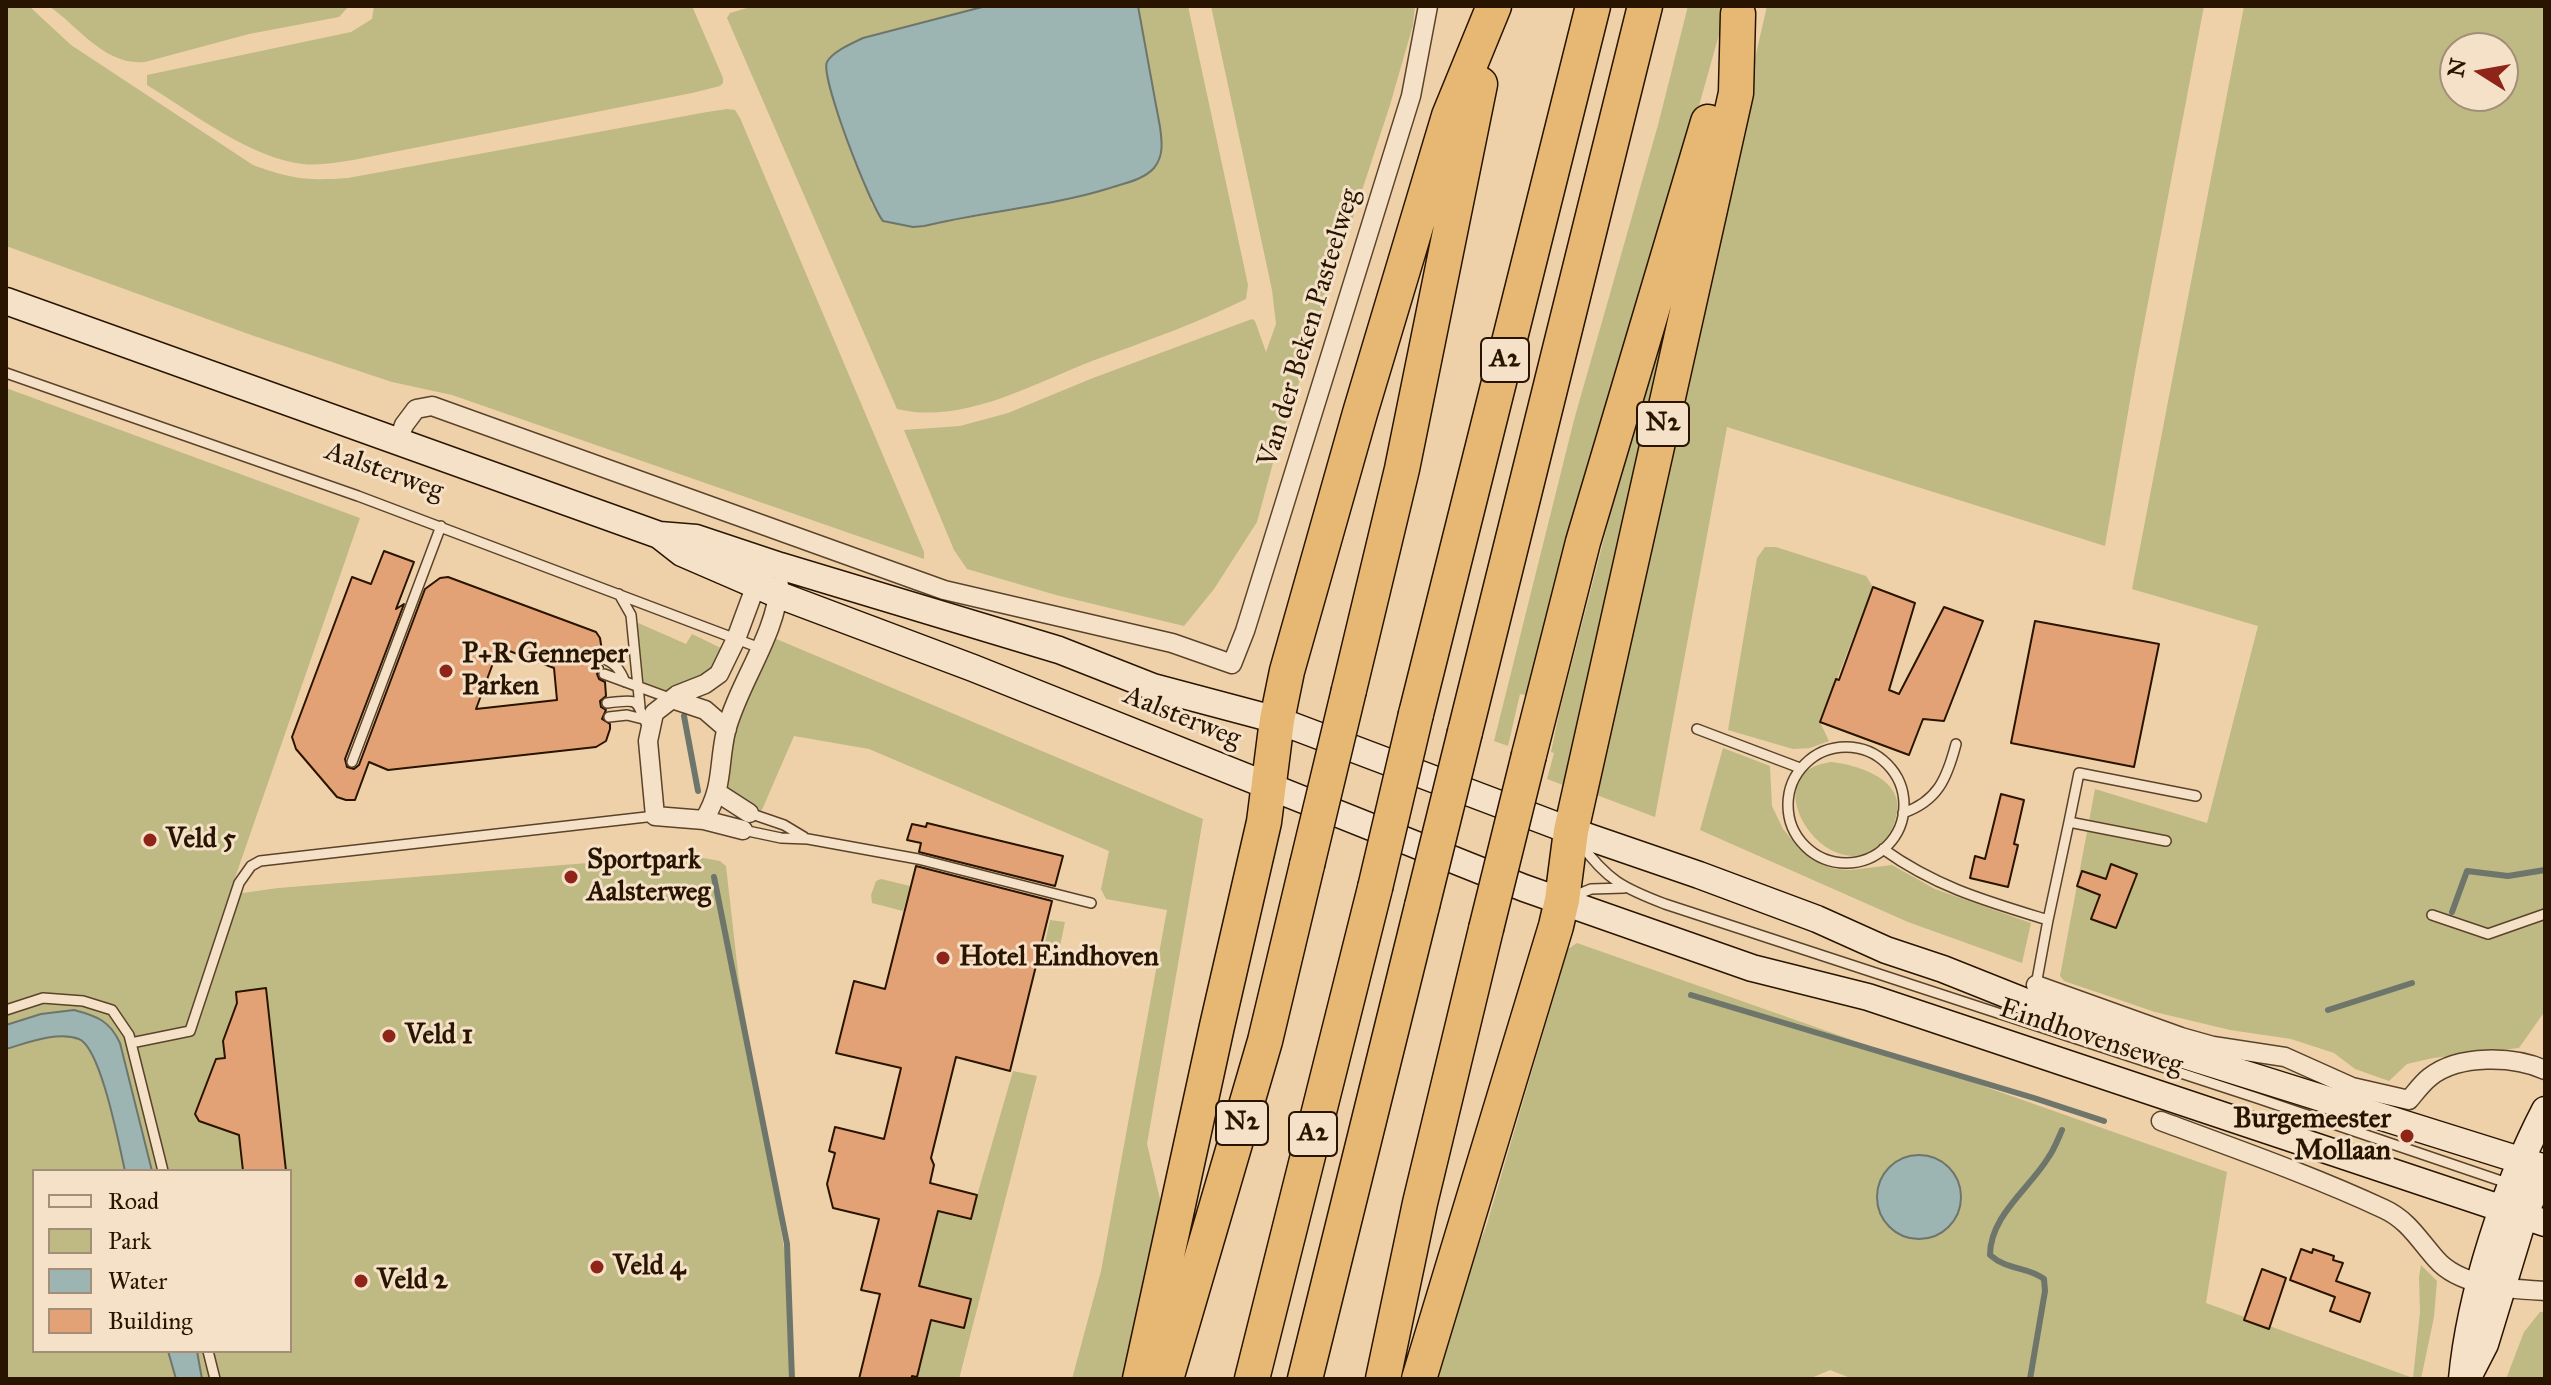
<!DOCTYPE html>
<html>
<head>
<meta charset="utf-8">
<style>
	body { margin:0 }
	#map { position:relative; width:2551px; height:1385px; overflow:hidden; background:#eed1a9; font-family:"IM FELL Great Primer",serif }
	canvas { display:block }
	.frame { position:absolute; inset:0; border:8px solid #291400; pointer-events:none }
	.legend { position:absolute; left:32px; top:1169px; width:260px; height:184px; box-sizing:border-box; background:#f4e1c7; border:2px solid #a38f77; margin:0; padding:10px 14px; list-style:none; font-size:24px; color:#291400 }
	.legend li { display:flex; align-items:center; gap:16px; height:40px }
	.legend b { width:40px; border:2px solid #a38f77 }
	.north { position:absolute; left:2439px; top:32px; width:80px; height:80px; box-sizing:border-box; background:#f4e1c7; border:2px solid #a38f77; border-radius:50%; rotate:281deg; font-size:22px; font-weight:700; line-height:32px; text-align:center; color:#291400 }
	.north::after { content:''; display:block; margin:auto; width:28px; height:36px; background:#8f2418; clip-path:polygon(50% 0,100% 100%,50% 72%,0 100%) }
</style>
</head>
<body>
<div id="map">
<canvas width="2551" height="1385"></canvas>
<div class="frame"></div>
<ul class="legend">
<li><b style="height:10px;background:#f4e1c7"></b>Road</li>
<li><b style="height:22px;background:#bfb984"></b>Park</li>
<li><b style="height:22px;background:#9cb5b2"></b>Water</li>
<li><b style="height:22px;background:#e3a276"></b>Building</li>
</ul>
<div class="north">N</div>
</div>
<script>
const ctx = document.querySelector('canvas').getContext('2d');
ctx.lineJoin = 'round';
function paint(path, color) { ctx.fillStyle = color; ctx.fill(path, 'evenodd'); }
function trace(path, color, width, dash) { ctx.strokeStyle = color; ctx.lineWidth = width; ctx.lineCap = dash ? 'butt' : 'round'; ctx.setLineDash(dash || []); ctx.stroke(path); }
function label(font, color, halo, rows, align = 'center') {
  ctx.font = font + ' "IM FELL Great Primer",serif'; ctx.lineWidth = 6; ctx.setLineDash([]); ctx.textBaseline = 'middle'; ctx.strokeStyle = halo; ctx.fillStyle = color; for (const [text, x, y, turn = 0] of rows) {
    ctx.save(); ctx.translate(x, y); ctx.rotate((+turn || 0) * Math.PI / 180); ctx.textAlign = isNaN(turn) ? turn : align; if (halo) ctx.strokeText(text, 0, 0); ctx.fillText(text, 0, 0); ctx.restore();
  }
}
paint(new Path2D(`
	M6,6H29L71,45L253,165C291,179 308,181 348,178L707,112L727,109L735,110L740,118L924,552V559L452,395L392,382L254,336L6,246Z
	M49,6H349L339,17L249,34L145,62C105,66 79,27 49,6Z
	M374,6H692L723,78V83L720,86L692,93L353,160C337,162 320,166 303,164C250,158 193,113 147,85V75L351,32L372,19Z
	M754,6H986L921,22L871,203L883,221L924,226L1073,199L1138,180L1149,173L1162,146L1138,6H1188L1248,285L1246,299C1197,323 1144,342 1092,361C1033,384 962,425 897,409L727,18L730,13Z
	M1211,6H1415L1413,25L1390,105L1274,459L1257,522L1214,589L1184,626L1056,595L967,569L954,550L904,430L960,426L1008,413L1093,378L1252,319L1255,321L1266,352L1276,324L1272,290Z
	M1688,6H1727L1533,697L1520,694L1508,746L1494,741L1574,420L1658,125Z
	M1767,6H2204L2136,366L2105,546L1727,427L1655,817L1594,794L1605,716Z
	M2244,6H2545V1011L2519,1048L2433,1058L2407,1064L2389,1081L2355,1069L2334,1053L2291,1039L2230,1030L2155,1012L2064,981L2060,976L2095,789L2207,823L2258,626L2132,589ZM2455,48H2503V96H2455Z
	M1701,191L1630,530L1605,600L1563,785L1547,779L1554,753L1551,752L1560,709L1653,349Z
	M6,388L360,518L229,895L278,888L687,855L720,861L726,866L739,981L788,1272L794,1379H6ZM34,1171H290V1351H34Z
	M1765,547H1776L1866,576L1873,587L1820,722L1829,741L1810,748L1793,749L1728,730L1757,558Z
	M636,622L686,644L692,634L725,650L709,674L671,692L643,682Z
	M774,638L1203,819L1147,1144L1164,1216L1130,1379H1072L1101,1271L1167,910L1106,899L1101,889L1109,851L869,749L794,736L761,812C748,807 731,800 727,786C716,746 758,675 774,638Z
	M1723,748L1770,766L1772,806L1783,829L1799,848L1823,865L1836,869L1851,870L1892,865L1935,889L2031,923L2022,963L1908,922L1700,830Z
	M1831,762C1859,765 1907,780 1896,817C1893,828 1890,835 1882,843C1839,887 1773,808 1803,774C1811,766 1821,764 1831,762Z
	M881,879L910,886L903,911L872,903L871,895L876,881Z
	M1050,920L1065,922L1059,951L1044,947Z
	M1577,943L2227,1172L2206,1303L2413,1378L2420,1312L2419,1277L2421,1265L2437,1281L2434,1317L2421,1379H1853L1830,1370L1809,1379H1429L1460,1290L1486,1227L1568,949ZM1917,1155L1940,1160L1958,1212L1954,1221L1939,1234L1892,1229L1880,1213L1879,1183L1890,1166L1898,1161Z
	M1013,1071L1037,1076L959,1379H915L928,1320L964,1329L971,1298L919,1286L937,1212L970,1220Z
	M2540,1312H2545V1379H2506L2524,1332Z`), '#bfb984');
const water = new Path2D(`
	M986,6H1138L1160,127C1162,141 1164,156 1154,168C1143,180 1125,183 1110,188C1049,207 986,211 924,226L913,227L883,221C870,205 820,77 827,62C833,51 853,43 863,38Z
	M74,1010C97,1016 110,1021 120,1043L152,1171H125C119,1145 101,1048 79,1039C57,1031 27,1043 6,1049V1025L41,1014Z
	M1877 1197a42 42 0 1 1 84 0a42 42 0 1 1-84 0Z
	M168,1351H197L202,1379H176Z`);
paint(water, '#9cb5b2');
trace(water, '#6e756b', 2);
trace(new Path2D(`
	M684,716L698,791
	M714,877L787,1244L792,1379
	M2452,912L2467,871L2508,876L2545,870
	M1691,995L2034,1098L2104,1121
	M2328,1010L2412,983
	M2030,1379L2045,1291L2044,1279C2027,1266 2008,1271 1990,1255C1990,1216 2029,1189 2048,1158C2054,1150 2058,1139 2062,1130`), '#6e756b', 6);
const building = new Path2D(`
	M384,551L414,562L396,609L404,604L345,759L347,767L354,769L359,765L425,589L440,578L448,577L596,632L600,638L602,651L596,654L595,660L603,667L599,669L597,674L599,679L605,682L606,696L600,701L601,707L606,710L602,719L610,724V729L606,741L596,747L388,770L369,762L355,800H346L337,797L296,749L292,737L352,577L371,584ZM499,647L554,668L557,700L476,709Z
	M1873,587L1915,603L1889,690L1899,694L1944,607L1983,621L1944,721L1923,719L1909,755L1820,722L1836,679L1839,680Z
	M2035,621L2159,644L2134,767L2011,743Z
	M2001,794L2024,800L2014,844L2018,845L2008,887L1970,878L1975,856L1985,859Z
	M927,823L1063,856L1055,886L919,852L921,843L907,840L912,824L926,827Z
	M2111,864L2137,874L2116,928L2091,919L2100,895L2077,886L2082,871L2106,879Z
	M916,866L1052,901L1010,1071L956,1057L931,1158L934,1165L930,1183L977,1195L971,1219L938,1211L919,1286L971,1299L964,1328L931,1320L917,1377L912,1376L911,1379H859L880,1294L861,1290L879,1219L833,1208L827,1184L835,1153L829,1151L835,1127L884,1139L901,1068L836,1053L854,981L885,989Z
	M266,988L286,1171H243L239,1135L199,1121L195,1114L216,1059L225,1058L223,1041L237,1003L236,992Z
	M2301,1249L2312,1253L2313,1249L2334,1256L2333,1260L2343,1263L2336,1281L2370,1293L2360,1322L2330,1311L2335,1297L2290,1280Z
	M2262,1269L2286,1278L2269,1329L2244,1320Z`);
paint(building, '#e3a276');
trace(building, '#291400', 2);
const lane = new Path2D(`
	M6,373L358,496L760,648
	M619,594L631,615L640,707
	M602,658C615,663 620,669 625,682
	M604,674L672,699
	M607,703C644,698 634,701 649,729
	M609,717L627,715L643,719
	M1697,729L1800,768
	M1788 805a58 58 0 1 1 116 0a58 58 0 1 1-116 0Z
	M352,762L441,526
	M749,813L784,825L804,837
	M1903,813C1938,801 1947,778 1956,744
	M2069,822L2079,773L2196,796
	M743,830L781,838L808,839L918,859L1091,903
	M1580,843C1607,880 1623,888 1665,904L2257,1098L2510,1184
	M1883,849C1936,887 1986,901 2048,920L2069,822L2166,841
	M1569,898L1591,889L1624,888
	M2432,915L2488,934L2545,914
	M2036,985L2048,920
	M6,1010L43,998L83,1001L112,1010L129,1035L163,1171
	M131,1043L190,1031L239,883L251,866L260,861L655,816
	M208,1351L215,1379`);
const street = new Path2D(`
	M398,442L404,425L416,409L432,406L944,590L1172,643L1232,664L1245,631L1411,96L1428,6
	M672,699L705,710L727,729
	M718,793L749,813
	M704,820C724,787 718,765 726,731C738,684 777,633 779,585
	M743,830L704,820L655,816L648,741L654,713L677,695L705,684L719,674L736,639L756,585L765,578
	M2036,985L2181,1037L2213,1046L2285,1057L2352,1087L2409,1100C2415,1093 2422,1083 2430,1077C2459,1054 2514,1056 2545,1070
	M2161,1121C2236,1149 2311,1175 2384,1209C2408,1220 2419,1240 2436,1259C2460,1287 2510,1289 2545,1291`);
const secondary = new Path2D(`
	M6,301L659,535L696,538L780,566L1059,650L1153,687L1277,720L1571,831L1699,875L1817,919L1886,950L1943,969L2066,1018L2545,1168
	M659,535L682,553L779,595L973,668L1524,888L1752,968L1868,997L2545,1223
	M2468,1377L2485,1344L2524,1216L2545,1167
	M2462,1379C2470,1293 2505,1187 2545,1110`);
const highway = new Path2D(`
	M1349,690L1402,469L1480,84
	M1416,714L1593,6
	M1465,732L1645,6
	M1529,755L1583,542L1708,122
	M1140,1379L1217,1026L1264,822L1277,720L1287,671L1360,413L1449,116L1494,6
	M1166,1379L1265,1041L1307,865
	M1252,1379L1375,888
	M1305,1379L1422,906
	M1383,1379L1420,1203L1486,929
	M1419,1379L1556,926L1562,900L1571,831L1736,93L1738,14`);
trace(lane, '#5a432a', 12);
trace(street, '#5a432a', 21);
trace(secondary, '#291400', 29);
trace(highway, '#291400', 37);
trace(lane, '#f4e1c7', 9);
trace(street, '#f4e1c7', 18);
trace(secondary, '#f4e1c7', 26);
trace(highway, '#e7b874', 34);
const highwayBridge = new Path2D(`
	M1307,865L1349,690
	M1375,888L1416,714
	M1422,906L1465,732
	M1486,929L1529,755`);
trace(highwayBridge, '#291400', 37, []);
trace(highwayBridge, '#e7b874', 34);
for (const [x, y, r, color] of [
	[446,671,8,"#8f2418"],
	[150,840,8,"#8f2418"],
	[571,877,8,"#8f2418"],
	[943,958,8,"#8f2418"],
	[389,1036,8,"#8f2418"],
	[2407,1136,8,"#8f2418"],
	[597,1267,8,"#8f2418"],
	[361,1281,8,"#8f2418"]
]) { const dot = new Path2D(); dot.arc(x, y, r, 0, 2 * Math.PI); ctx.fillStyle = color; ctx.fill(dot); trace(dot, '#f4e1c7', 3); }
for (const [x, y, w] of [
	[1505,360,48],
	[1663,424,52],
	[1242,1123,52],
	[1313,1134,48]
]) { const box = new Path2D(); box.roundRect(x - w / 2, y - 22, w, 44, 6); ctx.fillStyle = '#f4e1c7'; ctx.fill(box); trace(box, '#291400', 2); }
label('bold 26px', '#291400', null, [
	["A2",1505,360],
	["N2",1663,424],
	["N2",1242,1123],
	["A2",1313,1134]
]);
label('28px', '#291400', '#f4e1c7', [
	["Van der Beken Pasteelweg",1310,328,-73],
	["Aalsterweg",384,472,20],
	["Aalsterweg",1182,718,22],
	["Eindhovenseweg",2091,1038,18]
]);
label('bold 28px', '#291400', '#f4e1c7', [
	["P+R Genneper",462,655],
	["Parken",462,687],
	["Veld 5",166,840],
	["Sportpark",587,861],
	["Aalsterweg",587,893],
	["Hotel Eindhoven",959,958],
	["Veld 1",405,1036],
	["Burgemeester",2391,1120,"right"],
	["Mollaan",2391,1152,"right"],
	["Veld 4",613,1267],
	["Veld 2",377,1281]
], 'left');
</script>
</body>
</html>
